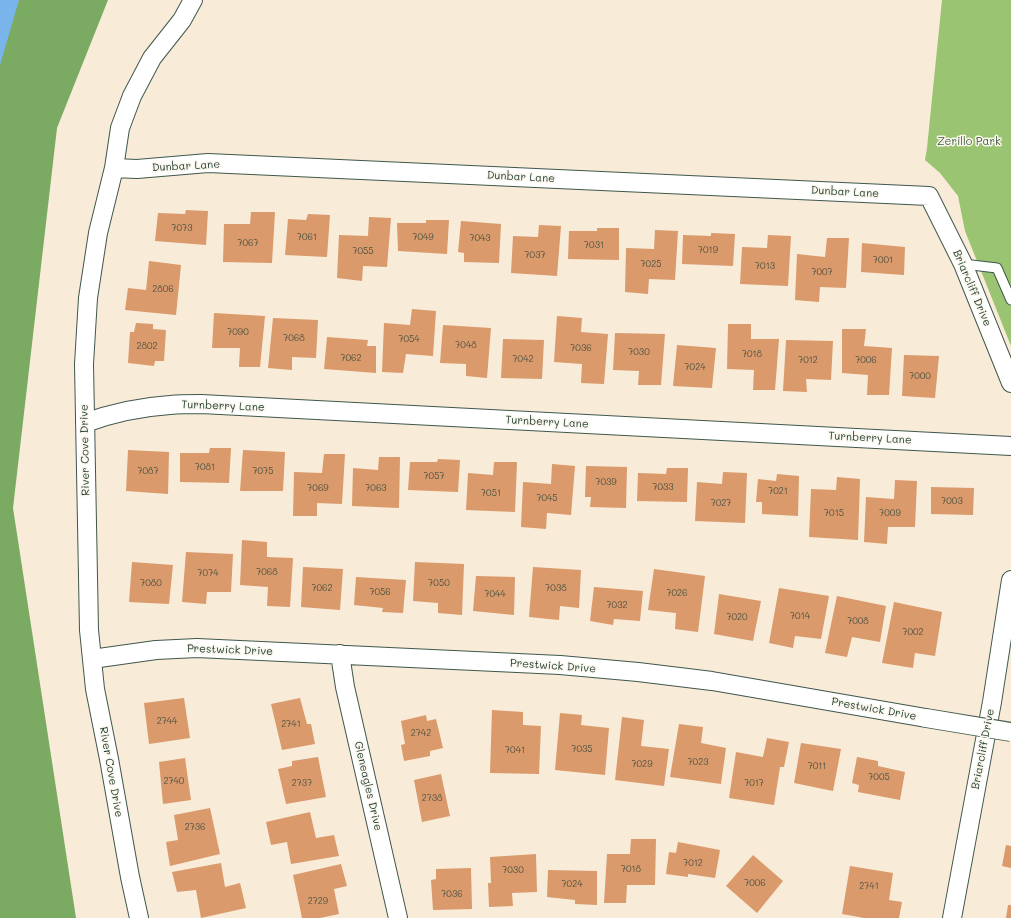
<!DOCTYPE html>
<html>
<head>
<meta charset="utf-8">
<style>
	body { margin:0 }
	canvas { display:block; background:#f8ebd7 }
</style>
</head>
<body>
<canvas width="1011" height="918"></canvas>
<script>
const ctx = document.querySelector('canvas').getContext('2d');
ctx.lineJoin = 'round';
function paint(path, color) { ctx.fillStyle = color; ctx.fill(path, 'evenodd'); }
function trace(path, color, width, dash) { ctx.strokeStyle = color; ctx.lineWidth = width; ctx.lineCap = dash ? 'butt' : 'round'; ctx.setLineDash(dash || []); ctx.stroke(path); }
function label(font, color, halo, rows, align = 'center') {
  ctx.font = font + ' Mali,sans-serif'; ctx.lineWidth = 3; ctx.setLineDash([]); ctx.textBaseline = 'middle'; ctx.strokeStyle = halo; ctx.fillStyle = color; for (const [text, x, y, turn = 0] of rows) {
    ctx.save(); ctx.translate(x, y); ctx.rotate((+turn || 0) * Math.PI / 180); ctx.textAlign = isNaN(turn) ? turn : align; if (halo) ctx.strokeText(text, 0, 0); ctx.fillText(text, 0, 0); ctx.restore();
  }
}
paint(new Path2D(`
	M942,0H1011V346L965,231L958,196L940,173L925,160L927,148Z`), '#9ac471');
paint(new Path2D(`
	M0,0H108L57,128L13,508L76,918H0Z`), '#7baa63');
paint(new Path2D(`
	M0,0H19L0,65Z`), '#79b4eb');
paint(new Path2D(`
	M186,210L208,211L206,245L155,241L158,213L185,214Z
	M251,212H275L272,263L223,262L224,224H250Z
	M308,214L330,215L327,257L285,255L288,219L306,220Z
	M369,217L391,218L387,267L363,266L362,281L337,278L339,235L368,236Z
	M426,220H449L447,254L398,251L397,223H426Z
	M461,221L501,224L499,263L464,262V253L458,252Z
	M539,225L561,226L557,276L511,273L513,236L538,237Z
	M597,228H619V260L568,259L569,231H597Z
	M655,230L678,231L675,280L649,279L648,294L625,292L626,248L654,249Z
	M711,233L735,234L733,266L682,264L683,235L711,236Z
	M768,235L791,236L788,286L740,284L742,247L767,248Z
	M827,238H849L846,288L820,287L819,302L795,300L797,254L825,257Z
	M862,243L905,247L904,275L861,272Z
	M149,261L181,265L176,315L125,310L128,288L146,290Z
	M412,309L436,311L433,356L406,354L403,373L382,372L384,323L410,325Z
	M214,313L265,316L260,367H239L240,348H212Z
	M557,316L582,318L581,332L608,334L604,384L581,383L582,364L554,362Z
	M273,318L318,320L316,358L292,357V370L268,368Z
	M136,323L153,324V329L166,330L164,361H155L154,366L128,363L130,332H134Z
	M728,324H751V339H779L775,390H753L754,370L727,369Z
	M443,325L491,328L487,378L466,376V364L440,363Z
	M842,329H866L864,346L892,348L889,395H867L868,375L842,373Z
	M615,333L665,334L661,385H638L639,371L613,370Z
	M327,337L368,340L367,346H376V373L324,369Z
	M503,339L544,340L542,379L501,378Z
	M786,340L833,341L831,380L806,379L807,392L783,391Z
	M677,345L716,348L712,388L673,386Z
	M904,355L939,356L935,398L902,396Z
	M210,448H231L229,483L180,482V453H209Z
	M128,450L169,452L168,494L126,491Z
	M243,450L285,452L283,491H240Z
	M324,454H345L342,504L317,503V516H293L294,472L322,473Z
	M379,457H400L399,508L352,506L353,468L378,470Z
	M438,459L460,460L458,492L408,490L410,462H437Z
	M494,462H517L515,512L466,510L468,473L493,475Z
	M552,464L575,466L571,515L547,513L546,529L521,527L523,482L551,484Z
	M586,466L627,467L626,508L590,507L591,497H585Z
	M667,468H688L687,502L637,501L638,473L666,474Z
	M723,472L747,473L745,523L695,521L697,482L722,484Z
	M777,474L799,476L798,516L762,514V502H756L758,479L776,481Z
	M837,477L860,479L858,540L809,537L811,489L836,490Z
	M895,480L917,481L915,527H888L887,544L864,542L866,497L894,499Z
	M931,487L974,488L973,515L931,514Z
	M242,540L267,542V557L293,558L290,607L267,606L268,587L240,585Z
	M186,552L233,554L231,592H207L206,604L182,602Z
	M132,562L173,565L169,604L129,602Z
	M415,562L464,564L462,615L438,613V603L413,601Z
	M303,567L343,569L340,610L301,607Z
	M533,567L581,570L579,608L560,606L559,620L529,617Z
	M654,569L705,576L698,632L675,629L676,613L648,610Z
	M476,576L515,577L514,615L473,611Z
	M356,577L406,580L403,613L382,612L383,608L354,605Z
	M594,587L643,591L640,621L614,619L613,625L590,621Z
	M779,588L829,596L821,639L795,636L793,648L769,643Z
	M719,594L761,601L753,641L714,634Z
	M837,596L886,606L880,642L852,637L847,657L825,653Z
	M894,602L942,612L935,656L915,653L913,668L882,663Z
	M184,698L190,738L149,744L144,703Z
	M300,698L307,724H311L315,744L282,750L271,704Z
	M492,710L523,712V725L541,726L539,774L490,773Z
	M560,713L582,715L581,725L609,728L605,775L555,770Z
	M426,715L427,721L436,719L443,748L430,751V756L404,761L401,745L405,744L401,721Z
	M622,717L644,720L641,746L669,749L664,786L615,780Z
	M679,724L703,727L701,743L726,748L721,784L670,777Z
	M767,738L789,742L784,767H780L774,805L729,798L736,752L763,757Z
	M801,743L841,749L833,791L794,783Z
	M318,757L326,797L286,804L278,769L292,766V761Z
	M857,757L878,761V766L905,772L900,800L858,792L859,785L852,783Z
	M185,758L191,800L163,804L159,762Z
	M441,774L450,816L422,822L414,780Z
	M210,808L220,854L170,866L166,842L178,840L174,815Z
	M310,812L316,838L334,835L339,856L291,864L287,842L271,845L266,822Z
	M631,839H656L655,885H627L626,903H604L607,854H630Z
	M678,842L720,850L715,878L688,874V877L666,874L669,852L676,853Z
	M1006,845L1011,846V868L1002,866Z
	M536,854L537,892L512,893L513,906L489,907L488,883H491L490,857Z
	M753,855L783,881L757,913L726,886Z
	M221,863L225,887L240,883L246,908L201,918L196,890L177,892L172,872Z
	M341,864L347,886L334,889L339,914L320,918H302L293,875Z
	M850,866L893,873L889,900L902,902L899,918H864L842,914Z
	M471,868L472,909L433,910L431,880L436,879V869Z
	M548,870L597,871V905L575,904V900L547,897Z
	M1008,905H1011V918H1006Z`), '#da9a6c');
const lane = new Path2D(`
	M963,264L997,268L1011,300`);
const street = new Path2D(`
	M114,168L137,169L208,163L929,196L963,264L1011,383
	M85,423C112,413 140,407 170,405C180,404 190,404 201,404L1011,446
	M340,654L345,687L398,918
	M92,659L156,650L197,648L560,665L638,672L712,681L926,718
	M139,918L130,877L109,759L95,689L89,630L84,364L88,298L98,233L114,168L120,128L132,96L152,58L182,20L193,0
	M952,918L992,702L1011,580`);
trace(lane, '#40574c', 11);
trace(street, '#40574c', 20);
trace(lane, '#fff', 9);
trace(street, '#fff', 18);
const streetBridge = new Path2D(`
	M926,718L1011,732`);
trace(streetBridge, '#40574c', 20, []);
trace(streetBridge, '#fff', 18);
label('9px', '#4e5442', null, [
	["7073",182,228],
	["7061",307,237],
	["7049",423,237],
	["7043",480,238],
	["7067",248,243],
	["7031",594,245],
	["7019",708,250],
	["7055",363,251],
	["7037",535,255],
	["7001",883,260],
	["7025",651,264],
	["7013",765,266],
	["7007",822,272],
	["2806",163,289],
	["7090",238,332],
	["7068",294,338],
	["7054",409,339],
	["7048",466,345],
	["2802",147,346],
	["7036",581,348],
	["7030",639,352],
	["7018",752,354],
	["7062",351,358],
	["7042",523,359],
	["7012",808,360],
	["7006",866,360],
	["7024",695,367],
	["7000",920,376],
	["7081",205,467],
	["7087",148,471],
	["7075",263,471],
	["7057",434,476],
	["7039",606,482],
	["7033",663,487],
	["7069",318,488],
	["7063",376,488],
	["7021",778,491],
	["7051",491,493],
	["7045",547,498],
	["7003",952,501],
	["7027",721,503],
	["7015",834,513],
	["7009",890,513],
	["7068",267,572],
	["7074",208,573],
	["7080",151,583],
	["7050",439,583],
	["7062",322,588],
	["7038",556,588],
	["7056",380,592],
	["7026",677,593],
	["7044",495,594],
	["7032",617,605],
	["7014",800,616],
	["7020",737,617],
	["7008",858,621],
	["7002",913,632],
	["2744",167,721],
	["2741",291,724],
	["2742",421,733],
	["7035",582,749],
	["7041",515,750],
	["7023",698,762],
	["7029",642,764],
	["7011",817,766],
	["7005",879,777],
	["2740",174,781],
	["2737",302,783],
	["7017",754,783],
	["2738",432,798],
	["2736",195,827],
	["7012",693,863],
	["7018",631,869],
	["7030",513,870],
	["7006",755,883],
	["7024",572,884],
	["2741",869,886],
	["7036",452,894],
	["2729",318,901]
]);
label('11px', '#3e5f43', '#fbf7ec', [
	["Zerillo Park",969,142]
]);
label('11px', '#1f3d34', '#fbf7ec', [
	["Dunbar Lane",186,166,-3],
	["Dunbar Lane",521,177,3],
	["Dunbar Lane",845,192,3],
	["Briarcliff Drive",972,288,67],
	["Turnberry Lane",223,406,2],
	["Turnberry Lane",547,422,3],
	["Turnberry Lane",870,438,3],
	["River Cove Drive",85,450,-91],
	["Prestwick Drive",230,650,2],
	["Prestwick Drive",553,666,4],
	["Prestwick Drive",874,709,10],
	["Briarcliff Drive",983,749,-79],
	["River Cove Drive",111,772,80],
	["Gleneagles Drive",368,786,77]
]);
</script>
</body>
</html>
